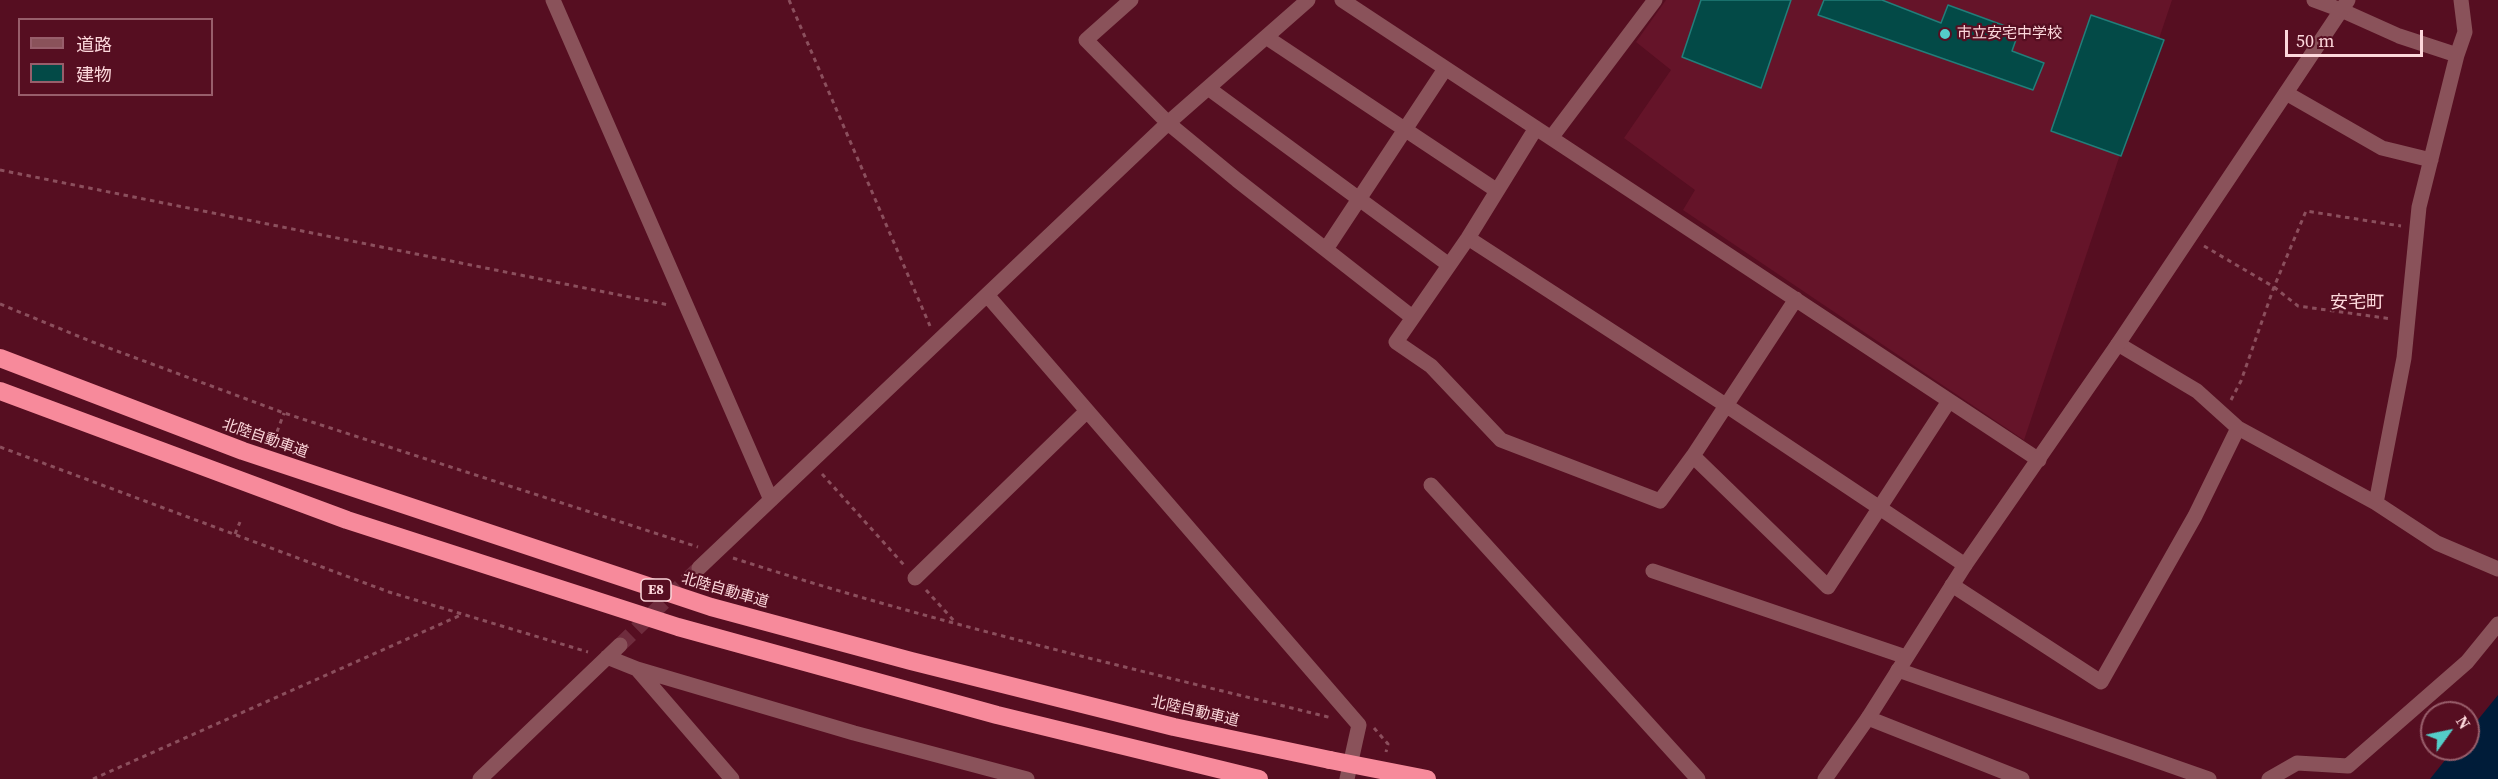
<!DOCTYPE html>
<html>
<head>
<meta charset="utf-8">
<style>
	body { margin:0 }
	#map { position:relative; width:2498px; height:779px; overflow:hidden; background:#560e21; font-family:"Source Serif 4","Noto Sans JP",serif }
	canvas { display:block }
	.legend { position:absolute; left:18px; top:18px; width:195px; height:78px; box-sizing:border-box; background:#560e21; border:2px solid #985e6b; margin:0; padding:8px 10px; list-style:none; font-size:18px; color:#fcd7db }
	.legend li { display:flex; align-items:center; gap:12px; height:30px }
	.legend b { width:30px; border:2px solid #985e6b }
	.north { position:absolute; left:2420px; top:701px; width:60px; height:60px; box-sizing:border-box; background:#560e21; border:2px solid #985e6b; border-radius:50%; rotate:57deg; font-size:16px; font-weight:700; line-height:24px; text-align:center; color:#fcd7db }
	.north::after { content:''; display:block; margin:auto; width:21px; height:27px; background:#54cdc8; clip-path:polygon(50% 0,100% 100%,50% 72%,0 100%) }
	.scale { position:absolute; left:2285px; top:30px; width:138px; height:27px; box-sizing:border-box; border:3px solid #fcd7db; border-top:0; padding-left:8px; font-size:18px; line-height:21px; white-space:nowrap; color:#fcd7db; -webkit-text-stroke:4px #560e21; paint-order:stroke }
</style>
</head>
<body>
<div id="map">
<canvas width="2498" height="779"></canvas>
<ul class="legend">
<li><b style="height:8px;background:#8a525a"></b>道路</li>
<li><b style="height:16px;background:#034a47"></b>建物</li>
</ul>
<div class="north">N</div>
<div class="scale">50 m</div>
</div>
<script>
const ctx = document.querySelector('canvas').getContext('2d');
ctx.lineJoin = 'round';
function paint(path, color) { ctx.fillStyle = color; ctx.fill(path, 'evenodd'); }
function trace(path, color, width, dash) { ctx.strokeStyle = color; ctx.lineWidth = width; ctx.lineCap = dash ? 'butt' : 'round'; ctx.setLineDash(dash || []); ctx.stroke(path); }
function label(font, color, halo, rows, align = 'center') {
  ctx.font = font + ' "Source Serif 4","Noto Sans JP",serif'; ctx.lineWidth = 4.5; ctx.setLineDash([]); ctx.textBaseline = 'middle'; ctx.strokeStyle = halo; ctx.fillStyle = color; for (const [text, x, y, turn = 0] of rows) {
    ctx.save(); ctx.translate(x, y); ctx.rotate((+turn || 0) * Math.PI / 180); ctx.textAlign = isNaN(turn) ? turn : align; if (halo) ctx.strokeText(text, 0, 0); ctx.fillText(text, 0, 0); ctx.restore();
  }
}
paint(new Path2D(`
	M1666,0H2172L2024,440L1683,210L1695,190L1624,138L1671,70L1636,42Z`), '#651429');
paint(new Path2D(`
	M2498,695V779H2430L2454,749H2468V732Z`), '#001c39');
const building = new Path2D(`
	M1701,0H1791L1761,88L1682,57Z
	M1824,0H1882L1941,23L1948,5L2019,31L2012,51L2044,63L2033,90L1818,15Z
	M2091,15L2164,40L2121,156L2051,131Z`);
paint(building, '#034a47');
trace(building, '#227e7a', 1.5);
trace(new Path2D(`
	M620,645L699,568`), '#6f2c3d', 15, [15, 8]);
trace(new Path2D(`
	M789,0L930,326
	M0,170L669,305
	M2204,246L2274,287L2298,306L2392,319
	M0,304L90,341L284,413L698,547
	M2231,400L2241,381L2274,287L2306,211L2401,226
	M277,432L284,413
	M0,447L389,592L588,652
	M822,474L904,565
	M235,534L240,522
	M733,558C929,622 1131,668 1332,718
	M926,590L956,623
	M1374,728L1388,744L1386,752
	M93,779L461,615`), '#8b4f5d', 3, [4.5, 4.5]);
trace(new Path2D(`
	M553,0L771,500
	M1131,0L1086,40L1168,123L1237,180L1412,317
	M1342,0L2039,460
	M2314,0L2341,10L2399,36L2457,55L2419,207L2404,358L2376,503
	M1266,37L1496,190
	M2457,55L2465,32L2461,0
	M1208,88L1449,265
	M2286,93L2382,148L2431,160
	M1536,128L1468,238L1396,342L1431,366L1501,440L1660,501L1693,456L1796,299
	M1551,138L1655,0
	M1468,238L1727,406L1965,565
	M1326,249L1445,69
	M987,295L1359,725L1347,779
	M2118,344L2197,391L2238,428L2376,503L2437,543L2498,569
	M1693,456L1828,587L1949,401
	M1431,485L1698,779
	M699,568L1168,123L1308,0
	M1653,571L1906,657
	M915,578L1087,411
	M1952,585L2101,682L2195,516L2238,428
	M607,657L637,669L854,733L1027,779
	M637,669L732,779
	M1898,670L2209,779
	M1868,718L2022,779
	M480,779L620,645
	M2269,779L2297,763L2348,766L2467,662L2498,624`), '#8a525a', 15);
trace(new Path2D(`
	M1825,779L1868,718L1965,565L2118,344L2348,0`), '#8a525a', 15);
trace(new Path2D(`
	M0,358L243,451L711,607L911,661L1174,727L1330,760
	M0,391L347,520L678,627L997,715L1259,779`), '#f78a9b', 18);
trace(new Path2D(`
	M1330,760L1427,779`), '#f78a9b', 18);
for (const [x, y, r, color] of [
	[1945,34,6,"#54cdc8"]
]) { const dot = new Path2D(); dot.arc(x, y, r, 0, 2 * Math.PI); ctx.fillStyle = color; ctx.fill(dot); trace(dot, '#560e21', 2); }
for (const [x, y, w] of [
	[656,590,30]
]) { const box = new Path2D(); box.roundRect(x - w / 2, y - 11, w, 22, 4.5); ctx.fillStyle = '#560e21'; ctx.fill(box); trace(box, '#fcd7db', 1.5); }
label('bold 14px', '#fcd7db', null, [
	["E8",656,590]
]);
label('15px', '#fcd7db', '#560e21', [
	["市立安宅中学校",1957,34]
], 'left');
label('15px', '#fcd7db', '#560e21', [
	["北陸自動車道",265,439,19],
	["北陸自動車道",725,591,16],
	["北陸自動車道",1195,712,13]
]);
label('18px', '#fdd8db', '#560e21', [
	["安宅町",2357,303]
]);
</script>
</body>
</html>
